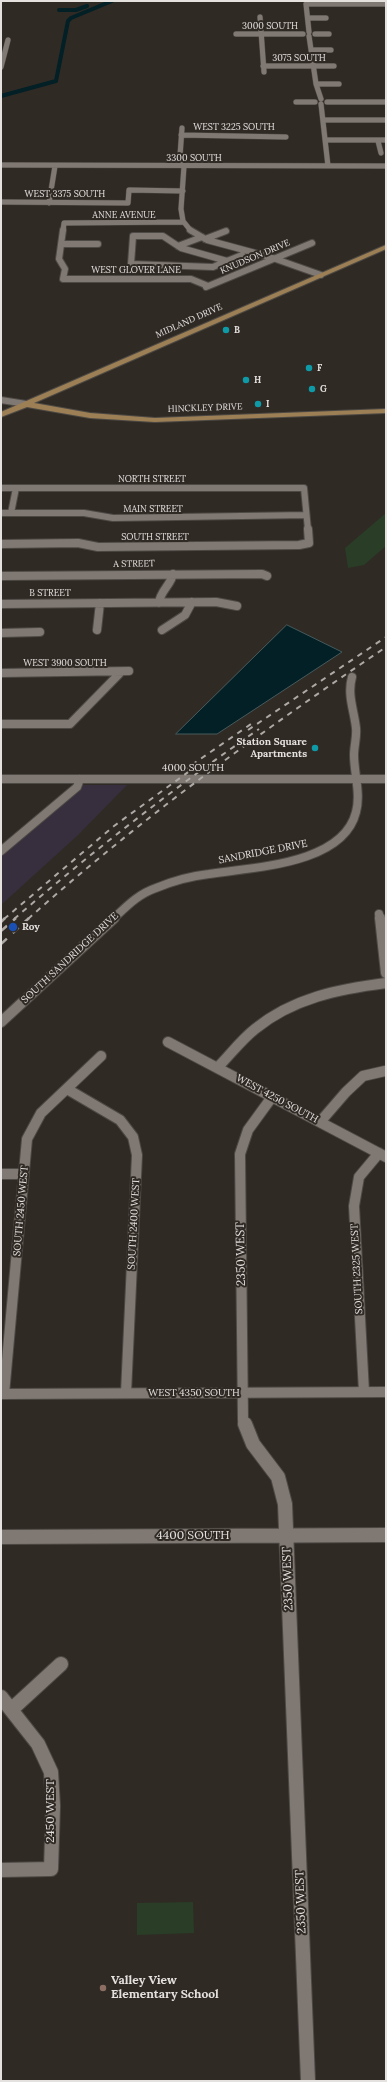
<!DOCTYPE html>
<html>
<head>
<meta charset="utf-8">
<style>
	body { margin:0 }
	#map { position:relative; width:387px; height:2082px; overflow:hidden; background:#302a25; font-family:Lora,serif }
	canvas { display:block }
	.frame { position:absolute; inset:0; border:2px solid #e5e1de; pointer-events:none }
</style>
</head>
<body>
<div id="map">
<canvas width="387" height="2082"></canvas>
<div class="frame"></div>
</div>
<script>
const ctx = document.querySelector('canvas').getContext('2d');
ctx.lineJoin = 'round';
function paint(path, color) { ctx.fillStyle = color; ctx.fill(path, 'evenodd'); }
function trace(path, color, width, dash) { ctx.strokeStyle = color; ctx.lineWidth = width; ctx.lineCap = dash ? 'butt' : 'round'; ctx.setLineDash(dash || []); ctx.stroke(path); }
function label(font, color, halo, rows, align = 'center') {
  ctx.font = font + ' Lora,serif'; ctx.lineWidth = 4; ctx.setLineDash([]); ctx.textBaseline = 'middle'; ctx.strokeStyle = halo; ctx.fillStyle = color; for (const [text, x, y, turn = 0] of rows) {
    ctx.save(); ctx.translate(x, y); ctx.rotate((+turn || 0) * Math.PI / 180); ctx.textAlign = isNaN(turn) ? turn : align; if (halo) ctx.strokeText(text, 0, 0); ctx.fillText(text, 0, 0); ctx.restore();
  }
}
paint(new Path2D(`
	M83,785H127L78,835L1,905V856Z`), '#372f3e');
paint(new Path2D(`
	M386,513V546L364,565L348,568L345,548Z
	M193,1902L194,1933L137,1935V1903Z`), '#2a3d26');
const water = new Path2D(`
	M287,625L342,652L217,734H176Z`);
paint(water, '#022025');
trace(water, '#465a5c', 1);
trace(new Path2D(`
	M59,10H76L87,6
	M1,96L56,81L68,21L71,18L112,1`), '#022025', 4);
const minorFar4 = new Path2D(`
	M260,17L264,72
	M308,18H326
	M309,32L306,4H386
	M236,34H303
	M315,34H329
	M309,36L316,84L321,99
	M311,50H331
	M263,66H334
	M1,67L8,40
	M316,84H339
	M296,102H315
	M327,102H386
	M321,104L328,166
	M323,120H386
	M182,128L180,156L184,166L181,209L183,221L191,231
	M181,135L286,137
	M326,140H386
	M378,141L381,153
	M1,165L386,166
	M1,202L128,203L129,190L183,191
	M49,203L55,166
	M63,231L64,223L183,222`);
const minorFar3 = new Path2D(`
	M63,230L59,259L65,269L63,279H191L208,286
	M190,230L207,240L270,257L321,275
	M133,236H163L181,248L227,261L213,267L131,264Z
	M205,239L226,231
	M62,244H98
	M178,246L202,237
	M227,261L242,255
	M206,287L312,243
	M1,400L26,404
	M1,488H304L308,530
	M1,513H84L113,518L306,515
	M11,513L16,488`);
const minorFar2 = new Path2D(`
	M1,544L78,543L98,547L299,545L309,543L308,529
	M1,576L262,574L267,576
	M159,603C160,591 171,585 173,574
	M1,604L216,602L237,606
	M97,630L100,603
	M162,630L185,615L192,602
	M1,633L40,632
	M1,673L129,671
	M1,724H70L121,672
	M1,779H386
	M1,851L77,787L80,779
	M379,914L380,919
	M113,919C126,907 138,894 156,888C173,881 191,876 209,874C252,867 343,865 356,812C361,794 354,773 354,755C354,746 357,737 356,728C354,710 347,695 352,677`);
const minorFar1 = new Path2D(`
	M380,918L386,973
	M1,1022L114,918
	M168,1042L386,1157
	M217,1068C230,1055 241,1040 255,1029C293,998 339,989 386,983
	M67,1089L120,1120L133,1137L137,1155L126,1393
	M320,1122L346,1092L363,1076L385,1071
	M1,1174H24
	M364,1392L354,1206L359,1177L379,1153
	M1,1394L386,1392
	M4,1394L27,1139L41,1113L101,1056
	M245,1425L243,1420L240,1154L248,1130L272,1097`);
const minor = new Path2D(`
	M245,1424L253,1444L278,1477L285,1504L308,2081
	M1,1537L386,1535
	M1,1697L38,1744L51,1772L53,1806L51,1869L1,1870
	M12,1709L61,1664`);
const major = new Path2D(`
	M386,245V249L34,403L90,413L155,418L386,409V413L155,422L90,418L27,407L1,417V412Z`);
trace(minorFar4, '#4d4944', 6);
trace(minorFar3, '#4d4944', 8);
trace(minorFar2, '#4d4944', 10);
trace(minorFar1, '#4d4944', 12);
trace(minor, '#4d4944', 16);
trace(major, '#4d4944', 2);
trace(minorFar4, '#807973', 5);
trace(minorFar3, '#807973', 6);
trace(minorFar2, '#807973', 8);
trace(minorFar1, '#807973', 10);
trace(minor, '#807973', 14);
paint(major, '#9c7f54');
trace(new Path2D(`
	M248,730L386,637
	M183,771L251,724
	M4,919L114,826L191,770
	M14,919C93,851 174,788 259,729
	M28,919C140,819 262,731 386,647`), '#ada9a5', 2, [5.5, 5.5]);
trace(new Path2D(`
	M1,922L5,918
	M1,931L16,918
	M1,944L29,918`), '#ada9a5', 2.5, [8, 8]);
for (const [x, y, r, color] of [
	[226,330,4,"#0f9aa8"],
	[309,368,4,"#0f9aa8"],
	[246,380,4,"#0f9aa8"],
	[312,389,4,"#0f9aa8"],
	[258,404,4,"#0f9aa8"],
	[315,748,4,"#0f9aa8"],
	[13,927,5,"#1a4fb4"],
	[103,1988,4,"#8d6e63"]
]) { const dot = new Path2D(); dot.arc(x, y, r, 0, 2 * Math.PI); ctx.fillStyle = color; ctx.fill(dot); trace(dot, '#302a25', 1.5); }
label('9px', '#e5e1de', '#302a25', [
	["3000 SOUTH",270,26],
	["3075 SOUTH",299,58],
	["WEST 3225 SOUTH",234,127],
	["3300 SOUTH",194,158],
	["WEST 3375 SOUTH",65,194],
	["ANNE AVENUE",124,215],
	["KNUDSON DRIVE",255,257,-23],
	["WEST GLOVER LANE",136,270],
	["MIDLAND DRIVE",189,321,-24],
	["HINCKLEY DRIVE",205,408,-2],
	["NORTH STREET",152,479],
	["MAIN STREET",153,509],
	["SOUTH STREET",155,537],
	["A STREET",134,564,-1],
	["B STREET",50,593],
	["WEST 3900 SOUTH",65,663]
]);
label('bold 9px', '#e5e1de', '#302a25', [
	["B",234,330],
	["F",317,368],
	["H",254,380],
	["G",320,389],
	["I",266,404]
], 'left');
label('bold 10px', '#e5e1de', '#302a25', [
	["Station Square",307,742],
	["Apartments",307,754],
	["Roy",22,927,"left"]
], 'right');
label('10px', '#e5e1de', '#302a25', [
	["4000 SOUTH",193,768],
	["SANDRIDGE DRIVE",263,852,-11],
	["SOUTH SANDRIDGE DRIVE",70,958,-43],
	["WEST 4250 SOUTH",277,1099,28],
	["SOUTH 2450 WEST",21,1211,-85],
	["SOUTH 2400 WEST",134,1224,-87],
	["SOUTH 2325 WEST",357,1269,-93],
	["WEST 4350 SOUTH",194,1393]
]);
label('12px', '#e5e1de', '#302a25', [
	["2350 WEST",241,1254,-91],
	["4400 SOUTH",193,1536],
	["2350 WEST",288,1579,-92],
	["2450 WEST",51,1811,-90],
	["2350 WEST",301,1902,-92]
]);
label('bold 12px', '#e5e1de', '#302a25', [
	["Valley View",111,1981],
	["Elementary School",111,1995]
], 'left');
</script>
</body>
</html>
